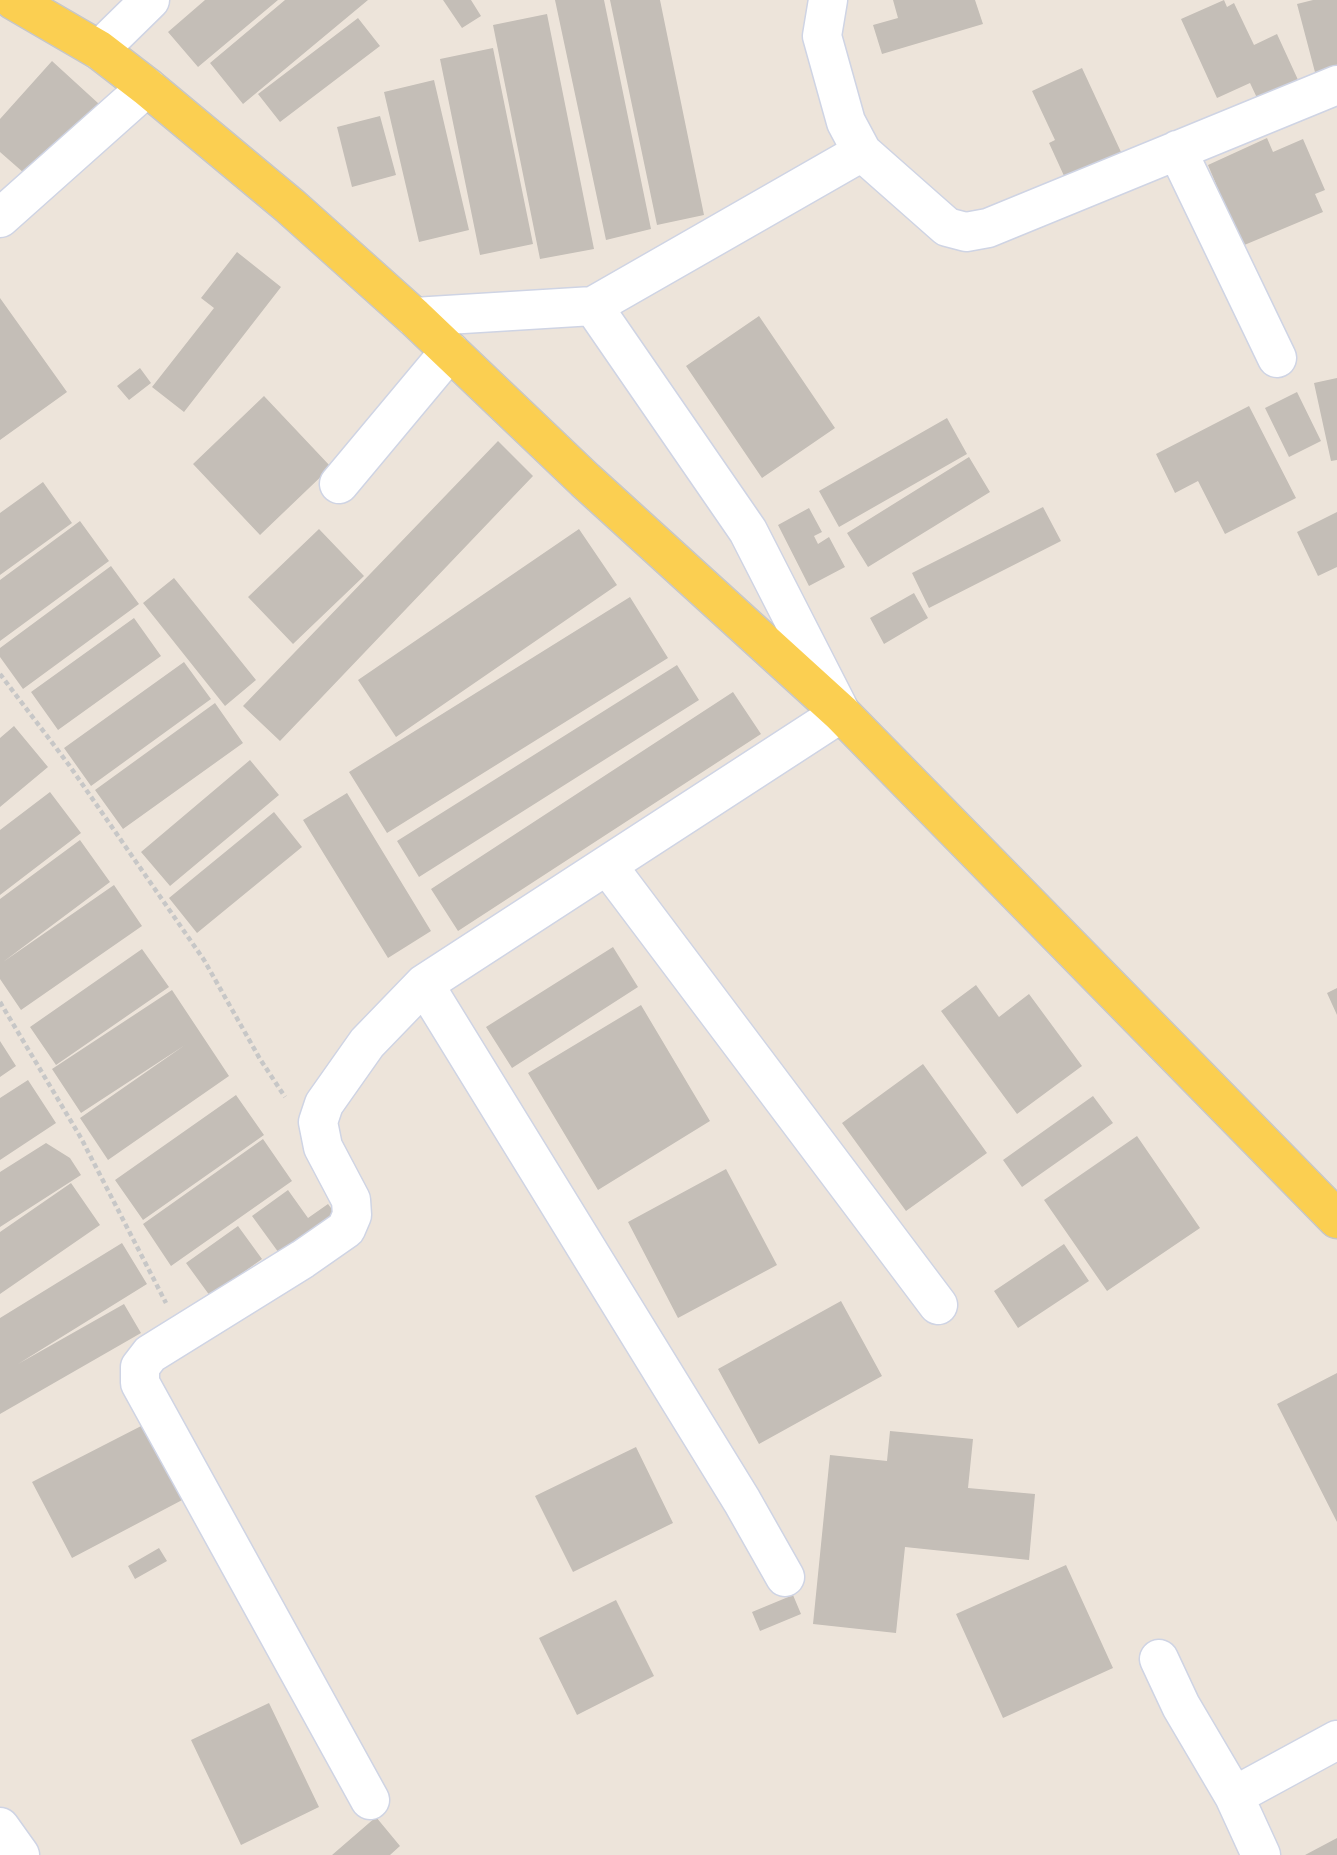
<!DOCTYPE html>
<html>
<head>
<meta charset="utf-8">
<style>
	body { margin:0 }
	canvas { display:block; background:#ede4da }
</style>
</head>
<body>
<canvas width="1337" height="1855"></canvas>
<script>
const ctx = document.querySelector('canvas').getContext('2d');
ctx.lineJoin = 'round';
function paint(path, color) { ctx.fillStyle = color; ctx.fill(path, 'evenodd'); }
function trace(path, color, width, dash) { ctx.strokeStyle = color; ctx.lineWidth = width; ctx.lineCap = dash ? 'butt' : 'round'; ctx.setLineDash(dash || []); ctx.stroke(path); }
paint(new Path2D(`
	M205,0H278L198,67L168,32Z
	M285,0H368L243,104L210,63Z
	M443,0H471L481,16L462,28Z
	M555,0H604L651,229L606,240Z
	M610,0H660L704,215L657,225Z
	M893,0H975L983,24L882,54L873,25L898,18Z
	M1224,0L1227,7L1234,3L1254,45L1277,34L1299,82L1258,100L1250,83L1217,98L1181,19Z
	M1313,0H1337V70L1316,76L1297,4Z
	M547,14L594,249L540,259L493,25Z
	M358,18L380,46L280,122L258,94Z
	M493,48L533,244L480,255L440,59Z
	M52,61L99,104L32,180L0,152V119Z
	M1082,68L1121,152L1065,178L1049,143L1055,140L1032,91Z
	M434,80L469,230L419,242L384,92Z
	M380,116L396,175L352,187L337,127Z
	M1267,138L1273,152L1303,139L1325,190L1315,194L1323,212L1242,246L1208,165Z
	M237,252L281,287L184,412L152,387L214,308L201,298Z
	M0,298L67,392L0,440Z
	M759,316L835,428L762,478L686,366Z
	M140,368L151,383L129,400L117,386Z
	M1337,378V460L1331,461L1314,383Z
	M1297,392L1321,441L1289,457L1265,408Z
	M264,396L331,467L260,535L193,464Z
	M1249,406L1296,498L1225,534L1198,481L1175,493L1156,454Z
	M947,418L967,454L839,527L819,491Z
	M498,441L533,476L280,741L243,706Z
	M969,457L990,492L868,567L847,533Z
	M43,482L72,523L0,575V513Z
	M1043,507L1061,541L929,608L912,573Z
	M809,508L822,532L814,536L818,544L829,537L845,567L809,586L778,525Z
	M1337,512V567L1318,576L1297,532Z
	M80,521L109,561L0,641V580Z
	M319,529L364,576L293,644L248,597Z
	M579,529L617,585L396,737L358,680Z
	M111,566L139,604L23,689L0,657V648Z
	M174,578L256,680L225,706L143,603Z
	M914,593L928,618L884,644L870,618Z
	M630,597L668,658L387,833L349,772Z
	M134,618L161,656L58,730L31,692Z
	M184,662L211,699L91,786L64,748Z
	M677,665L699,700L419,877L397,841Z
	M733,692L761,734L458,931L431,889Z
	M215,703L243,743L123,829L95,790Z
	M14,726L48,767L0,807V738Z
	M250,760L279,795L170,886L141,852Z
	M50,792L81,833L0,895V830Z
	M347,793L431,931L388,958L303,820Z
	M274,812L302,847L197,933L169,898Z
	M80,840L110,882L3,962L114,885L142,926L21,1010L0,979V899Z
	M613,947L638,987L512,1068L486,1027Z
	M142,949L169,987L56,1065L30,1027Z
	M976,985L999,1017L1029,994L1082,1066L1017,1114L941,1011Z
	M1337,988V1015L1327,993Z
	M172,990L229,1076L108,1160L80,1118L185,1045L81,1113L52,1069Z
	M641,1005L710,1121L598,1190L528,1073Z
	M0,1041L16,1066L0,1077Z
	M923,1064L987,1153L906,1211L842,1123Z
	M28,1080L56,1123L0,1160V1098Z
	M236,1095L264,1135L143,1220L115,1180Z
	M1093,1096L1113,1123L1022,1187L1003,1160Z
	M1137,1136L1200,1228L1107,1291L1044,1200Z
	M263,1139L292,1181L171,1266L143,1224Z
	M46,1143L70,1158L81,1175L0,1227V1172Z
	M726,1169L777,1265L678,1318L628,1222Z
	M71,1183L100,1225L0,1294V1232Z
	M288,1190L308,1218L328,1204L340,1220L284,1260L252,1216Z
	M238,1226L262,1259L210,1296L186,1263Z
	M122,1243L147,1284L18,1364L124,1304L141,1333L0,1414V1318Z
	M1064,1244L1089,1281L1018,1328L994,1291Z
	M841,1301L882,1376L759,1444L718,1369Z
	M1337,1373V1522L1277,1404Z
	M147,1423L186,1498L72,1558L32,1482Z
	M890,1431L973,1439L968,1488L1035,1494L1029,1560L905,1547L896,1633L813,1624L830,1455L887,1461Z
	M636,1447L673,1523L573,1572L535,1496Z
	M159,1548L167,1561L135,1579L128,1566Z
	M1066,1565L1113,1668L1003,1718L956,1614Z
	M793,1595L801,1614L760,1631L752,1612Z
	M616,1600L654,1676L577,1715L539,1638Z
	M269,1703L319,1807L241,1845L191,1740Z
	M376,1817L400,1846L390,1855H332Z
	M1337,1838V1855H1305Z`), '#c4beb7');
const minor = new Path2D(`
	M99,50L150,0
	M1177,150L1277,358
	M862,152L947,227L966,232L988,228L1337,85
	M0,218L147,87
	M414,317L593,306L862,152L846,122L822,36L828,0
	M339,484L450,351
	M607,865L938,1305
	M424,984L742,1501L785,1577
	M1159,1659L1181,1706L1234,1796L1261,1855
	M1234,1796L1337,1740
	M370,1800L140,1383V1367L150,1354L303,1259L346,1229L352,1215L351,1200L323,1147L318,1122L324,1104L367,1043L424,984L841,713L748,531L593,306
	M0,1827L20,1855`);
const major = new Path2D(`
	M13,0L99,50L147,87L290,206L414,317L585,480L841,713L1337,1219`);
trace(minor, '#cfd4e4', 41);
trace(major, '#c7c7c7', 41);
trace(new Path2D(`
	M0,674L69,765L204,960L260,1059L285,1097
	M0,1002L81,1138L166,1303`), '#c7c7c7', 4.5, [5, 3.5]);
trace(minor, '#fff', 38);
trace(major, '#fbcf51', 38);
</script>
</body>
</html>
